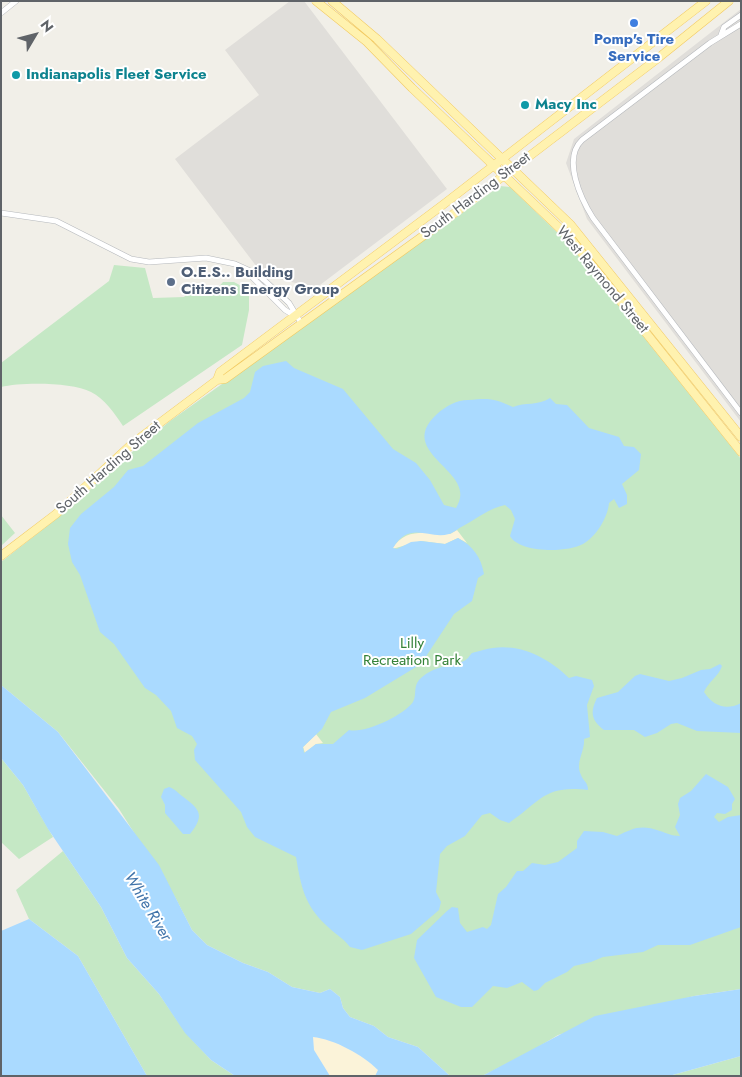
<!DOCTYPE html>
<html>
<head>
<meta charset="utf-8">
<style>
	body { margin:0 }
	#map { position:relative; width:742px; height:1077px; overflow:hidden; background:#f1efe8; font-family:Jost,sans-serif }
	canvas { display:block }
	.frame { position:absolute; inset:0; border:2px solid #5f6368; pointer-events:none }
	.north { position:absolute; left:10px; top:10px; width:50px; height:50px; -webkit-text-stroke:4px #fff; paint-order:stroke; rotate:53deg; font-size:14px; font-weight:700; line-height:20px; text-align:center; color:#5f6368 }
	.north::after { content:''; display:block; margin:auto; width:18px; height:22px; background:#5f6368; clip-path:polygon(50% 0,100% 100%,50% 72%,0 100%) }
</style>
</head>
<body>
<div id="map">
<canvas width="742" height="1077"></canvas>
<div class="frame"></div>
<div class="north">N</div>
</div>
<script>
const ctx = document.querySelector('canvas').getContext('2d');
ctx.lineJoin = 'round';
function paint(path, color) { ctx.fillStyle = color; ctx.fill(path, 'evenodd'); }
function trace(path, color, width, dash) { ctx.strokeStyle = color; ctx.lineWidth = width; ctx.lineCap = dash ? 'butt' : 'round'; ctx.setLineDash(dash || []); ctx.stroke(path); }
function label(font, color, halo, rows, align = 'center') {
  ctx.font = font + ' Jost,sans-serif'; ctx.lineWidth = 4; ctx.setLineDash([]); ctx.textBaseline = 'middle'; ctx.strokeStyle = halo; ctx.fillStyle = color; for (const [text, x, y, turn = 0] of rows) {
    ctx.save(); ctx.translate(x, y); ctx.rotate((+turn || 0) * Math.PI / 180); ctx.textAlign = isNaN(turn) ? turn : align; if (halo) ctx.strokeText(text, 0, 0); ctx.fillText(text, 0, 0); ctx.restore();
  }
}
paint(new Path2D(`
	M290,1H304L447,189L316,288L263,275L175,159L259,95L225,50Z
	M741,9V422L587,219L566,163L574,139Z`), '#e0deda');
paint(new Path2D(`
	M500,186L510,187L564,239L583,261L741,459V989L694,996L558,1035L525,1055L484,1075H449L418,1047L388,1037L374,1026L350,1017L343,1008L340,997L330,989L320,993L292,987L268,972L243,963L207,945L192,930L176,899L119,809L58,732L1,685V562L74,505L115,466L170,421Z
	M114,265L145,268L153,298L184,297L192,289C206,292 213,294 223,282H234L249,290V310L242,345L123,426C115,414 104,398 91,392C72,382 21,382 1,387V363L109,281Z
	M1,515L15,533L1,546Z
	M1,758L23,785L53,837L19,859L1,842Z
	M63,851L101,907L127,958L159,994L186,1033L211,1060L235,1076H147L78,956L29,919L16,890Z
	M741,1056V1076H669Z`), '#c5e8c5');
paint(new Path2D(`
	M457,530L467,543L458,538L445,544L421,541L392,549C406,526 428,534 450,534Z
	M316,734L323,743L316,744L305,753L303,747Z
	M313,1037C334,1039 363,1055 378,1070L375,1076H330L314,1050Z`), '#fbf3d9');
paint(new Path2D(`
	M286,361L294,368L343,389L393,449L416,463L430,480L444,505L456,508C481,471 393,454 437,414C446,406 457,400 468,400C490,398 493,398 513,407C525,402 538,406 550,398L556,404L567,405L589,428L619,437L624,446L634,447L641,454L639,470L622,484L627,495V504L619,508L614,499L609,503C608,517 596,537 583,544C567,553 519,553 510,536L515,519L511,510L505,505C490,508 476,519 463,526C458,528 454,533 449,534C429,540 410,520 393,548L397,549L411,542L421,541L445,544L458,538C473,546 481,557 484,574L478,578L472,601L454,614L421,664L365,698L331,712L322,729L303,747L304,753L316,744H333L349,730C365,734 404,715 413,702C417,695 413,687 419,680C431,667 449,666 464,661C468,659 469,656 472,653C475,652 480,651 483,650C516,641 546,656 569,678L576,676L592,680L594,686L587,705L590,737L584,739C585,752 575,762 581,775C583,781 588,782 588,790C544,785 541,801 509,823L500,820L490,813L482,815L465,836L447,846L440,854L436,892L441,902L439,910L411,934L362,950L350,947C341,936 336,935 327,926C304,905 301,886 296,857L255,837L247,827L241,812L195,760L194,750L197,744L192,736L177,728L171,711L156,695L145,688L114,644L100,632L80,575L72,562L68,544L70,528L81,514L114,487L128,470L143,466L198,423L244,398L250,392L255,372L263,366Z
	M720,664L722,666C719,676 708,682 704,692C713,706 726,711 741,703V733L697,731L677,723L671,724L657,733L645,737L634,730H604C591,720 590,712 597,698L618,692L635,676L640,674L669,681L682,678L701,670L710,669Z
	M1,685L58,732L159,865L192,930L207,945L243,963L268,972L292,987L320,993L330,989L340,997L343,1008L350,1017L374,1026L388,1037L418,1047L449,1075H484L595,1016L694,996L741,989V1056L669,1076H375L378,1070C363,1055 334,1039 313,1037L314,1050L330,1076H235L211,1060L185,1033L159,994L127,958L101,907L48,829L23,785L1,758Z
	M706,774L728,787L735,799L732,804V810L725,814L717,813L714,817L719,822L728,817L741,815V927L690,945H658L643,952L603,957L591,962L574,966L567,972L545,983L538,990L534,991L522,982L507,988L493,986L472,1007H461L436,997L414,958L417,940L447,911L452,907L458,908L460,923L467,932L483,927L487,929L491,925L498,894L506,887L517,871H523L532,863L545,865L558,862L577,848V841L584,831L603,832L617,836C633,828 641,824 660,831C667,833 671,836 680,836L675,827L680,815L678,804L680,798L691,791Z
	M169,787C175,789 177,792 182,796C199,809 206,814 190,834H183L165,813V805L161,797L164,789Z
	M29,919L78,956L147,1076H1V931Z`), '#aadaff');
const street = new Path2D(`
	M1,13L16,1
	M741,24L710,43L582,140C562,159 581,199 593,218L741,413
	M721,35L724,27L741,15
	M1,213L56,221L131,259L149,262L206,258L235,264L257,274L264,280L289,303L301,323
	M252,273L253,278L285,310L295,316`);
const primary = new Path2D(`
	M316,1L367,42L412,88L571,239L741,452
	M332,1L377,39L571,225L741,437
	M217,380L225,379L452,215L657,59L729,1
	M1,556L56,514L133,443L217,380L220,372L444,204L706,1`);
trace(street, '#b5b8bc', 6);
trace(primary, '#f2c960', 9);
trace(street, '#fff', 5);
trace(primary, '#fff2af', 8);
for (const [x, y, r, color] of [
	[634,23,5,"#3f7fe0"],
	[16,75,5,"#0f9aa8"],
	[525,105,5,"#0f9aa8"],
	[171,282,5,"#5c6f8a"]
]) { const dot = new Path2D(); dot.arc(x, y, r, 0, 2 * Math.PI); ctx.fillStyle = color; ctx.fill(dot); trace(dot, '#fff', 2); }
label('bold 15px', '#366cbe', '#fff', [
	["Pomp's Tire",634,40],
	["Service",634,57]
]);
label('bold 15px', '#0d838f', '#fff', [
	["Indianapolis Fleet Service",26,75],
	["Macy Inc",535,105]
], 'left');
label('15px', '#5f6368', '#fff', [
	["South Harding Street",476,196,-37],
	["West Raymond Street",602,280,50],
	["South Harding Street",109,468,-41]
]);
label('bold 15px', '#4e5e75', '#fff', [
	["O.E.S.. Building",181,273],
	["Citizens Energy Group",181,290]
], 'left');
label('15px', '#348238', '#fff', [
	["Lilly",412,644],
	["Recreation Park",412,661]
]);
label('italic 16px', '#4174aa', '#fff', [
	["White River",147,907,59]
]);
</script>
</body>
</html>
